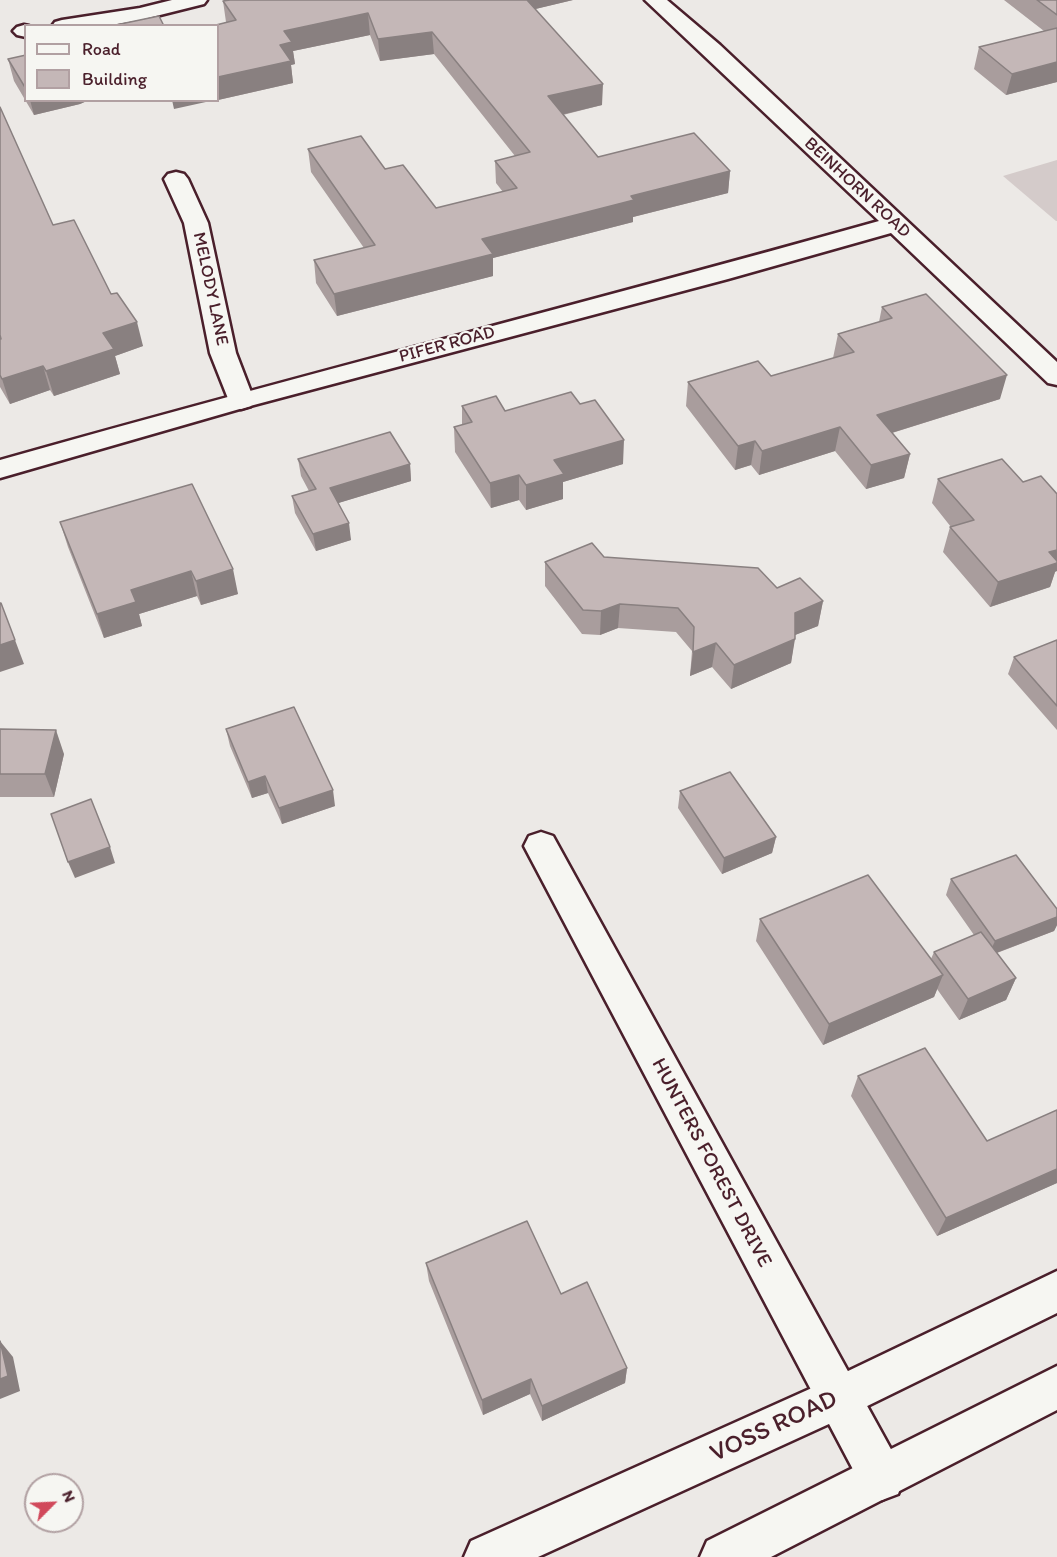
<!DOCTYPE html>
<html>
<head>
<meta charset="utf-8">
<style>
	body { margin:0 }
	#map { position:relative; width:1057px; height:1557px; overflow:hidden; background:#ece9e6; font-family:Itim,sans-serif }
	canvas { display:block }
	.legend { position:absolute; left:24px; top:24px; width:195px; height:78px; box-sizing:border-box; background:#f6f6f2; border:2px solid #b1a0a2; margin:0; padding:8px 10px; list-style:none; font-size:18px; color:#4a1f2b }
	.legend li { display:flex; align-items:center; gap:12px; height:30px }
	.legend b { width:30px; border:2px solid #b1a0a2 }
	.north { position:absolute; left:24px; top:1473px; width:60px; height:60px; box-sizing:border-box; background:#f6f6f2; border:2px solid #b1a0a2; border-radius:50%; rotate:66deg; font-size:16px; font-weight:700; line-height:24px; text-align:center; color:#4a1f2b }
	.north::after { content:''; display:block; margin:auto; width:21px; height:27px; background:#d1495b; clip-path:polygon(50% 0,100% 100%,50% 72%,0 100%) }
</style>
</head>
<body>
<div id="map">
<canvas width="1057" height="1557"></canvas>
<ul class="legend">
<li><b style="height:8px;background:#f6f6f2"></b>Road</li>
<li><b style="height:16px;background:#c4b7b7"></b>Building</li>
</ul>
<div class="north">N</div>
</div>
<script>
const ctx = document.querySelector('canvas').getContext('2d');
ctx.lineJoin = 'round';
function paint(path, color) { ctx.fillStyle = color; ctx.fill(path, 'evenodd'); }
function trace(path, color, width, dash) { ctx.strokeStyle = color; ctx.lineWidth = width; ctx.lineCap = dash ? 'butt' : 'round'; ctx.setLineDash(dash || []); ctx.stroke(path); }
function label(font, color, halo, rows, align = 'center') {
  ctx.font = font + ' Itim,sans-serif'; ctx.lineWidth = 4.5; ctx.setLineDash([]); ctx.textBaseline = 'middle'; ctx.strokeStyle = halo; ctx.fillStyle = color; for (const [text, x, y, turn = 0] of rows) {
    ctx.save(); ctx.translate(x, y); ctx.rotate((+turn || 0) * Math.PI / 180); ctx.textAlign = isNaN(turn) ? turn : align; if (halo) ctx.strokeText(text, 0, 0); ctx.fillText(text, 0, 0); ctx.restore();
  }
}
paint(new Path2D(`
	M1057,160V221H1056L1003,176Z`), '#d4cbca');
const minor = new Path2D(`
	M172,0H207L204,4L140,20L106,26H52L55,22L62,20L140,8Z
	M24,25L29,26H26V37L17,35L13,31L17,27Z
	M176,172L184,174L188,179L208,223L236,353L254,400L251,406L241,409L231,406L210,353L184,223L164,179L168,174Z
	M541,832L553,836L898,1462L904,1478L898,1494L882,1500L866,1494L524,846L529,836Z`);
const tertiary = new Path2D(`
	M645,0H667L720,45L1057,362V385L1048,383L891,233L728,279L250,406L0,478V460C292,377 587,303 879,221Z`);
const primary = new Path2D(`
	M1057,1271V1313L853,1413L538,1557H464L471,1541L823,1383Z
	M1057,1366V1410L771,1557H700L707,1541Z`);
trace(minor, '#4a1f2b', 5);
trace(tertiary, '#4a1f2b', 5);
trace(primary, '#4a1f2b', 5);
paint(minor, '#f6f6f2');
paint(tertiary, '#f6f6f2');
paint(primary, '#f6f6f2');
paint(new Path2D(`
	M230,0H573L535,9L602,105L563,115L598,157L730,171L728,193L633,217V222L493,258V276L337,316L316,283L314,260L364,248L311,172L308,149L385,169L436,208L503,192L496,183L495,161L515,156L434,54L380,61L370,35L293,51L295,64L291,65L293,83L218,100V26L226,22L223,1Z
	M1004,0H1057V82L1006,95L974,69L979,47L1044,31Z
	M26,55V100H89L80,104L34,115L14,81L8,59Z
	M0,107L53,225L111,294L143,346L115,356L120,374L54,396L50,390L10,404L0,387Z
	M882,307L1000,399L892,433L910,454L904,478L866,489L835,451L759,475L751,465L735,470L686,406L688,382L771,376L833,358L838,334L879,322Z
	M462,406L505,411L623,464L563,482V499L526,510L519,500L491,508L455,452L454,427L462,425Z
	M298,459L410,464L411,481L338,503L351,540L316,551L295,513L292,496L309,491L301,476Z
	M938,479L1055,572L1050,587L990,607L943,552L950,527H951L932,503Z
	M192,484L238,594L201,605L197,596L139,614L142,626L104,638L68,547L60,522Z
	M604,557L777,588L823,601L818,626L795,635L791,663L731,689L712,667L690,676L692,651L676,632L618,628L600,635L582,634L545,586V562Z
	M1057,640V730L1008,674L1014,657Z
	M0,729L64,754L54,797H0Z
	M226,729L335,806L282,824L268,793L252,798L230,746Z
	M680,791L776,837L772,853L722,874L678,808Z
	M951,879L1057,909V925L1054,931L997,953L1016,978L1006,1000L959,1020L937,989L934,997L823,1045L756,941L760,919L931,959L934,952L974,935L946,895Z
	M858,1076L987,1141L1057,1110V1183L937,1236L851,1096Z
	M426,1263L561,1294L627,1368L625,1383L542,1421L530,1394L483,1415L429,1281Z`), '#a99d9d');
paint(new Path2D(`
	M519,0H573L519,13Z
	M368,13L370,35L293,51L295,64L291,65L293,83L218,100V77L284,31Z
	M432,32L434,54L380,61L378,39Z
	M1057,62V82L1006,95L1012,74Z
	M603,84L602,105L548,118V96Z
	M30,100H89L80,104L34,115Z
	M172,100H215L174,109Z
	M730,171L728,193L633,217V222L493,258V276L337,316L334,294L482,239L631,196Z
	M137,322L143,346L115,356L120,374L54,396L46,371L103,333Z
	M43,366L50,390L10,404L2,379Z
	M1007,375L1000,399L872,439L877,415Z
	M840,427L835,451L759,475L762,451Z
	M624,440L623,464L563,482V499L526,510V485L554,460Z
	M755,441L751,465L735,470L738,446Z
	M910,454L904,478L866,489L871,465Z
	M410,464L411,481L332,505L330,488Z
	M519,475V500L491,508L490,483Z
	M349,523L351,540L316,551L313,534Z
	M1057,550V571L1055,572L1050,587L990,607L998,582L1049,552Z
	M233,569L238,594L201,605L196,581Z
	M191,571L197,596L139,614L142,626L104,638L97,614L131,590Z
	M823,601L818,626L790,637L795,613Z
	M620,604L618,628L600,635L601,611Z
	M795,639L791,663L731,689L734,665Z
	M15,640L24,664L0,672V645Z
	M716,643L712,667L690,676L693,652Z
	M56,730L64,754L54,797L45,774Z
	M265,776L268,793L252,798L248,782Z
	M333,790L335,806L282,824L279,808Z
	M776,837L772,853L722,874L724,858Z
	M110,847L115,863L75,878L68,862Z
	M1057,917V925L1054,931L988,956L995,941Z
	M943,975L934,997L823,1045L829,1024Z
	M1016,978L1006,1000L959,1020L968,999Z
	M1057,1169V1183L937,1236L946,1218Z
	M0,1341L13,1357L20,1391L0,1399Z
	M627,1368L625,1383L542,1421V1406Z
	M531,1379L530,1394L483,1415L482,1400Z`), '#898080');
const building = new Path2D(`
	M230,0H527L603,84L548,96L598,157L694,133L730,171L631,196L634,200L482,239L493,254L334,294L314,260L375,245L308,149L361,136L385,169L403,165L436,208L517,188L495,161L530,152L432,32L378,39L368,13L284,31L292,42L280,45L291,61L218,77V26H212L236,20L223,1Z
	M1037,0H1057V15Z
	M159,16L164,26H111Z
	M1057,28V62L1012,74L979,47Z
	M26,55V89L8,59Z
	M0,107L53,225L74,220L111,294L117,293L137,322L103,333L114,349L46,371L43,366L2,379L0,375V339H1L0,335Z
	M926,294L1007,375L877,415L910,454L871,465L840,427L762,451L755,441L738,446L688,382L758,361L771,376L854,352L838,334L892,318L882,307Z
	M571,392L580,404L595,400L624,440L554,460L564,474L526,485L519,475L490,483L454,427L472,422L462,406L496,396L505,411Z
	M390,432L410,464L330,488L349,523L313,534L292,496L316,489L298,459Z
	M1002,459L1023,482L1041,476L1057,494V550L1049,552L1057,561V563L998,582L950,527L974,520L938,479Z
	M192,484L233,569L196,581L191,571L131,590L136,602L97,614L60,522Z
	M592,543L604,557L758,568L777,588L800,578L823,601L795,613V639L734,665L716,643L693,652L694,627L678,608L620,604L601,611L583,610L545,562Z
	M0,603H1L15,640L0,645Z
	M1057,640V706L1014,657Z
	M294,707L333,790L279,808L265,776L248,782L226,729Z
	M0,729L56,730L45,774H0Z
	M730,772L776,837L724,858L680,791Z
	M91,799L110,847L68,862L51,814Z
	M1016,855L1057,909V917L995,941L951,879Z
	M868,875L943,975L829,1024L760,919Z
	M981,932L1016,978L968,999L934,952Z
	M925,1048L987,1141L1057,1110V1169L946,1218L858,1076Z
	M527,1221L561,1294L587,1282L627,1368L542,1406L531,1379L482,1400L426,1263Z
	M0,1341L8,1376L0,1379Z`);
paint(building, '#c4b7b7');
trace(building, '#898080', 1.5);
label('18px', '#4a1f2b', '#f6f6f2', [
	["BEINHORN ROAD",857,188,43],
	["MELODY LANE",210,289,78],
	["PIFER ROAD",447,345,-15]
]);
label('21px', '#4a1f2b', '#f6f6f2', [
	["HUNTERS FOREST DRIVE",711,1163,62]
]);
label('26px', '#4a1f2b', '#f6f6f2', [
	["VOSS ROAD",774,1427,-25]
]);
</script>
</body>
</html>
